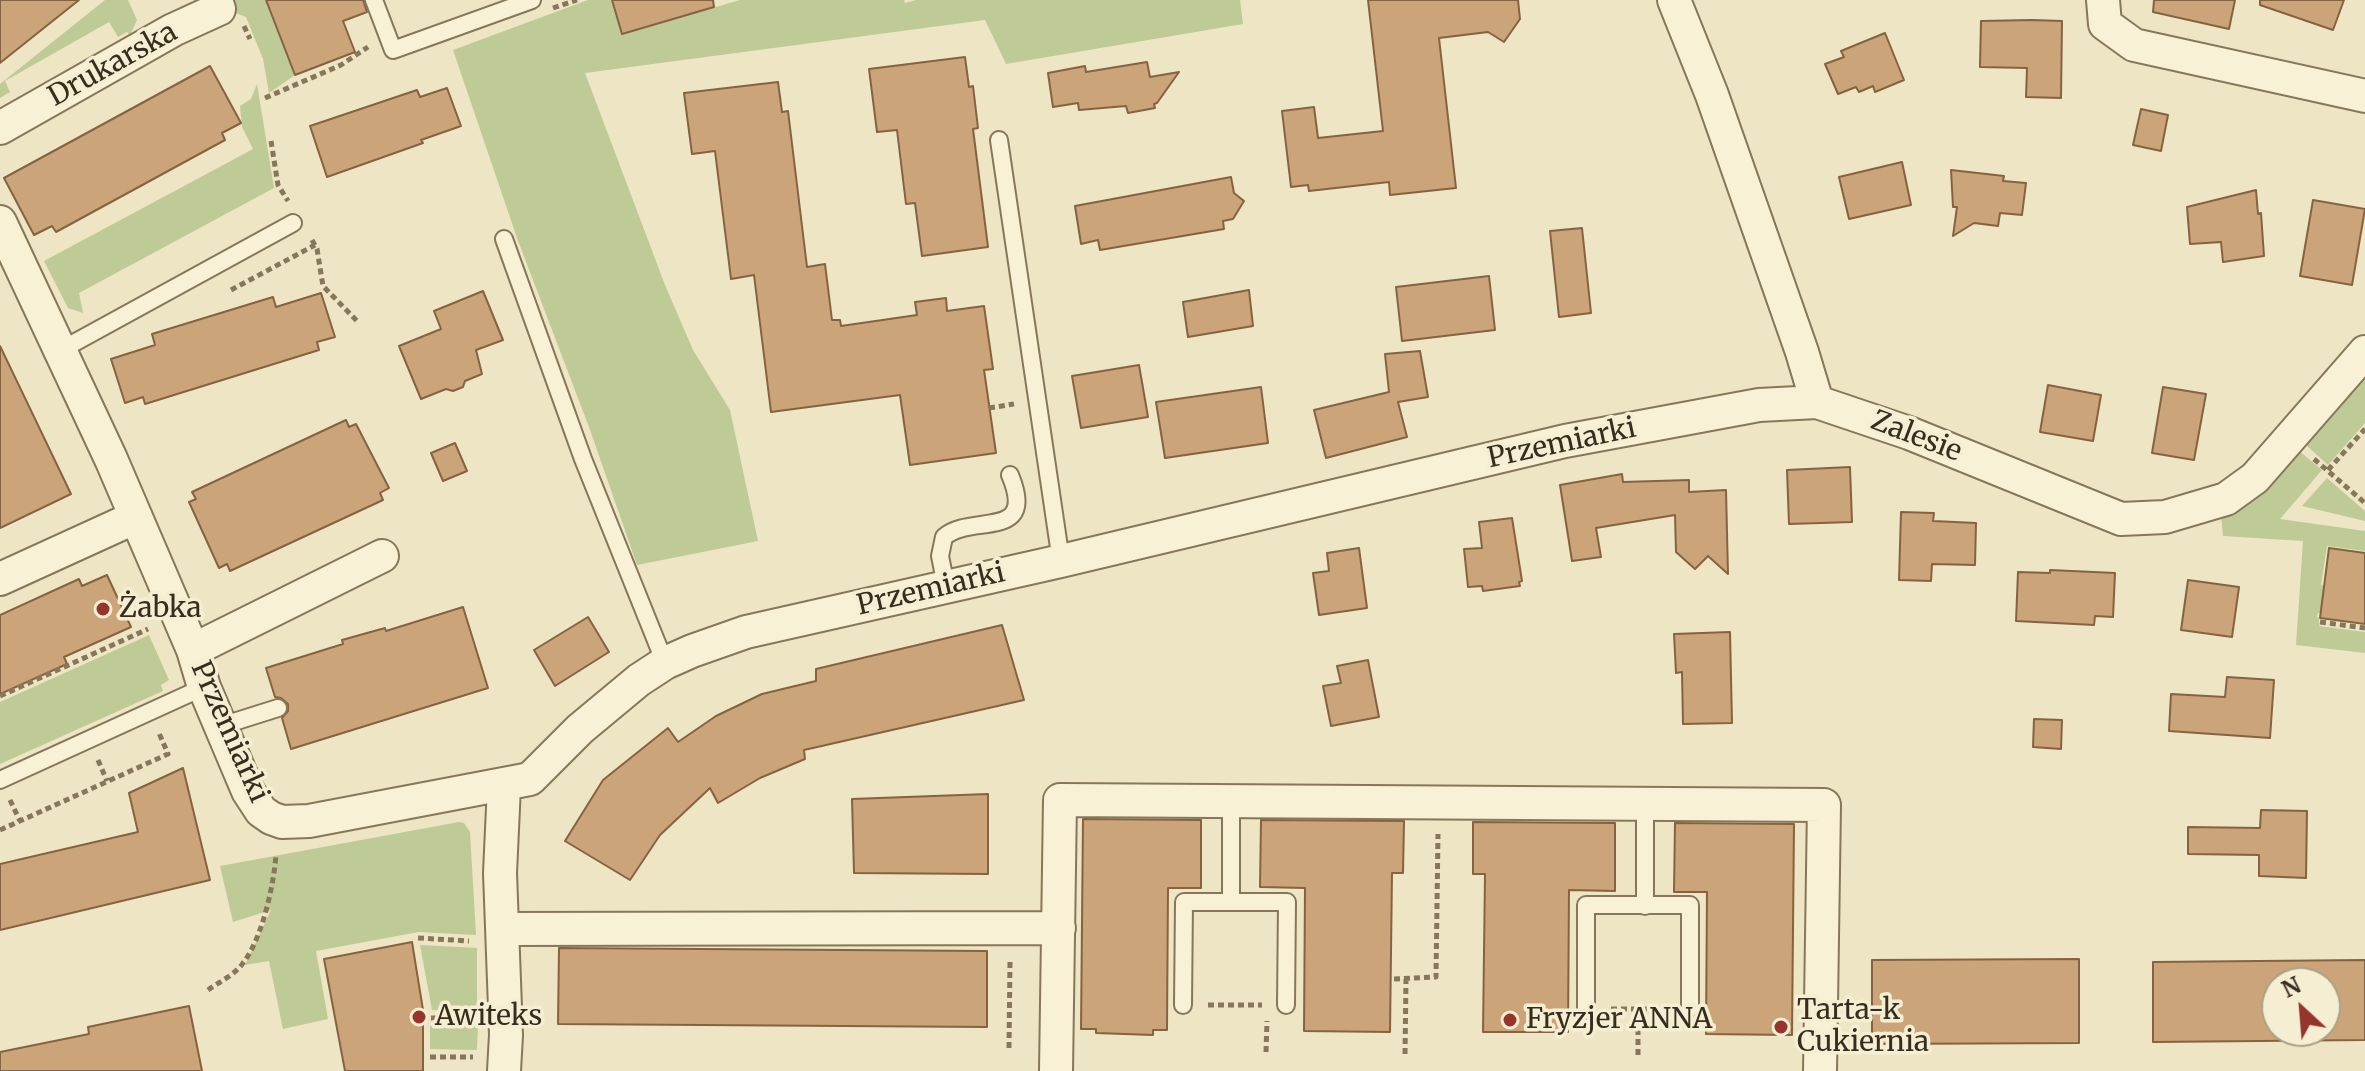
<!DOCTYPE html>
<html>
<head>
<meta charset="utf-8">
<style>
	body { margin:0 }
	#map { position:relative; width:2365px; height:1071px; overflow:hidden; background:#ede5c3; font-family:Merriweather,serif }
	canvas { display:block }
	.north { position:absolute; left:2261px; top:967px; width:80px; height:80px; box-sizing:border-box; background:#f5eed2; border:2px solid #a9a18a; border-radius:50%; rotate:334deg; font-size:22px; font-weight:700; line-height:32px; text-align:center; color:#372d1e }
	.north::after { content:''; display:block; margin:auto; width:28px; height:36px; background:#95352b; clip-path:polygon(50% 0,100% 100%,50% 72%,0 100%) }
</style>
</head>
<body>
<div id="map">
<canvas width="2365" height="1071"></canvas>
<div class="north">N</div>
</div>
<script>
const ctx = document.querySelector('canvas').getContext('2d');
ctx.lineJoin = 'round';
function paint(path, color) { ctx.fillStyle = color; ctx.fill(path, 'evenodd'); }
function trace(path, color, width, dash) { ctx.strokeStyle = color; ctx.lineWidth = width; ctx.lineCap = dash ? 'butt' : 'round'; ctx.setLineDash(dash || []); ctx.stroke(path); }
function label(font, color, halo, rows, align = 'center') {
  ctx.font = font + ' Merriweather,serif'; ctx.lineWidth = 7; ctx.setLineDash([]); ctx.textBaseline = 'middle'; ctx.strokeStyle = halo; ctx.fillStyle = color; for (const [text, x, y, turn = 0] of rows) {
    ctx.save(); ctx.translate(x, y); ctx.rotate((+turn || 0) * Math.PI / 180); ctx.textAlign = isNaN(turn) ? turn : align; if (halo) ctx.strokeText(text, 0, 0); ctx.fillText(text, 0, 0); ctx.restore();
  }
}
paint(new Path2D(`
	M105,0H128L137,20L130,35L127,32L118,37L109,22L5,81L10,92L0,98V84Z
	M228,0H266L295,75L269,93L263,59L246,17L233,12Z
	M588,0H612L623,34L740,0H904L905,3L916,0H1240L1243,24L1006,64L985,20L585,73L665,285L693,350L730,410L758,541L637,565L589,427L517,238L453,50Z
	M257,84L274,188L79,293L83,313L68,308L44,261L253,149L242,127L240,106L251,99Z
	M2365,375V423L2328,465L2306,445L2309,438Z
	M2298,450L2322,470L2280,519L2365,531V551L2327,546L2321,585L2326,586L2322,613H2318L2317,617L2319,618V626L2365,632V653L2296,645L2303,541L2223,536L2221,515Z
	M2327,478L2365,511V521L2302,506Z
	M149,635L169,680L161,685L163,691L0,764V702Z
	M459,822L464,823L470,832L476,935L419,932L316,951L328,1019L283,1029L269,961L245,965L271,910L233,922L220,866Z
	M420,945L477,948V1011L432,1010Z
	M430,1026H478L477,1050L430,1049Z`), '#bfcb97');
const building = new Path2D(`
	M0,0H79L0,63Z
	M266,0H363L367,12L343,21L355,52L295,75Z
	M612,0H713L714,7L622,34Z
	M1368,0H1518L1520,19L1504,42L1488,32L1439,38L1456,188L1390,195L1389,182L1309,191L1308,185L1291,187L1282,111L1314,107L1318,138L1383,131Z
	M2154,0H2235L2229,29L2153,12Z
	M2260,0H2344L2333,30L2260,5Z
	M2032,20L2062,21L2061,98L2026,97L2027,68L1980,67L1981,21Z
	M1885,33L1904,80L1875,92L1873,86L1859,92L1856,87L1838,94L1825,64L1844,57L1841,51Z
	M965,57L969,87L973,86L978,128L973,129L988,247L922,256L915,203L906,204L897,130L877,132L869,69Z
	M1147,62L1150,77L1179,72L1157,103L1154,104L1155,108L1128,113L1126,106L1079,110L1078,103L1053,107L1048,73L1085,66L1086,72Z
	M210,66L241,123L222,133L225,140L56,232L52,226L34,235L4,178Z
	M778,82L782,112L788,111L807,267L825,264L832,320H840L841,326L917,315L915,302L946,298L947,311L984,306L993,369L984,370L996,453L910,465L900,395L771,412L754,275L731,279L715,151L692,154L684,93Z
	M447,88L461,126L421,140L423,143L327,177L310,126L417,90L420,97Z
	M2141,109L2168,115L2161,151L2133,145Z
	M1902,162L1911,205L1849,219L1839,177Z
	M1951,170L2004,176L2003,181L2026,183L2022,215L2000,213L1998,226L1974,223L1953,236L1957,207H1953Z
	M1231,177L1234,193L1244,201L1233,219L1223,221L1224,229L1100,250L1098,240L1081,244L1075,206Z
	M2256,190L2258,214L2261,213L2264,256L2223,262L2221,242L2190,244L2187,207Z
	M2313,200L2365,209L2352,285L2300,276Z
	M1582,228L1591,313L1559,317L1550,231Z
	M1489,276L1495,330L1402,341L1396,287Z
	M1249,290L1253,326L1188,337L1183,302Z
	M483,291L503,340L476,350L482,374L465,381L463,387L453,391L446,389L421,399L399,346L441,329L434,311Z
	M321,293L335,337L317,342L319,350L145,404L143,397L125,403L111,359L155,345L152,334L273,297L276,307Z
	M0,346L71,494L0,528Z
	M1420,351L1428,397L1398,402L1407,437L1326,458L1314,410L1389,392L1385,354Z
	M1139,365L1148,417L1081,428L1072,376Z
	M2048,385L2101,395L2093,441L2040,432Z
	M1261,387L1268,443L1165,458L1156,402Z
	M2163,387L2206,394L2194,460L2152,453Z
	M346,420L349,427L356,424L389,488L380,493L383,500L230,571L227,564L219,568L189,502L196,499L192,492Z
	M455,443L467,471L443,481L431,453Z
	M1850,467L1852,522L1789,524L1787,470Z
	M1622,474L1623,482L1689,480V492L1726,490L1728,574L1708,556L1695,569L1676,552L1675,515L1596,528L1601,557L1572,561L1560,485Z
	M1901,512L1934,513L1933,521L1976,523L1975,565L1932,564L1931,581L1899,580Z
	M1512,518L1522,581L1519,582L1520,586L1483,591L1482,586L1468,587L1464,549L1482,548L1479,522Z
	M1359,548L1367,608L1319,615L1313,573L1329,571L1327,553Z
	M2329,548L2365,553V624L2320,618Z
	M2050,570L2115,573L2113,617L2095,616L2094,625L2016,621L2018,572L2050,573Z
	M107,575L131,627L64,657L67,664L0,694V615L79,579L82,586Z
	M2188,580L2239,587L2232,637L2181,630Z
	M463,607L488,688L291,749L282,718L288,711V704L281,698L275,697L266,668L343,644L342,640L385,628L386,631Z
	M588,617L609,652L555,686L534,650Z
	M1002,625L1024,700L804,750L805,759L760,778L718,803L710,788L660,835L630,880L565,841L603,780L668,728L678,742L716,716L762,694L816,681V669Z
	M1730,632L1732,723L1683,724L1682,672L1676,673L1674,634Z
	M1368,660L1379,717L1331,726L1323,686L1341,683L1337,666Z
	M2227,677L2274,680L2270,738L2169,731L2171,694L2225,697Z
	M2034,719L2062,720L2061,749L2033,747Z
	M183,768L210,880L0,930V864L138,832L129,793Z
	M988,794V874L854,873L852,799Z
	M2261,810L2307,811L2306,878L2259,876V855L2188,854V827L2260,828Z
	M1083,819L1201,820V888H1168L1167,1030H1153V1035L1096,1033V1029H1081Z
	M1261,820L1404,821L1403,873H1392L1390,1032L1304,1031L1305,888L1260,887Z
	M1473,822L1615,823V891L1569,890L1568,1032H1483L1485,874H1473Z
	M1675,823L1794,824L1792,1035L1706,1034L1707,892H1674Z
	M412,942L423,1010V1071H345L324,959Z
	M559,948L987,951V1027L558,1024Z
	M2079,959V1043L1872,1044V960Z
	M2365,960V1040L2153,1042V962ZM2277,983H2325V1031H2277Z
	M189,1006L202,1071H0V1052L89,1034L88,1027Z`);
paint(building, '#cba479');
trace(building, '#866340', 2);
const service = new Path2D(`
	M374,0L393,50L532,0
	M999,140L1061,561
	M504,239L583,459L665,663
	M61,350L293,223
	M946,586L940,556L944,537C971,513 1038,542 1010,475
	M221,726L278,708
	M0,780L204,687
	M1231,902V801
	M1645,906V803
	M1183,1005L1184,902H1287L1286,1005
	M1586,1010V905H1690V1008`);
const minor = new Path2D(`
	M1674,0L1712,95L1802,352L1817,402
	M2103,0L2105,24L2134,45L2365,96
	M0,128L173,30L219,9L216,0
	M0,222L111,459L193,650L204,687L248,791L261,811L271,818L282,822L309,821L530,779L580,729L639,680L665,663L692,651L746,632L1061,561L1565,441L1759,405L1817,402L1909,433L2121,519L2165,517L2226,499L2255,478L2365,352
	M0,579L136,517
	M193,650L382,556
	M502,929L1059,928
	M504,1071L506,1035L500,873L504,786
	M1056,1071L1060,800L1824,805L1820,1071`);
trace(service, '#87775a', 20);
trace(minor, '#87775a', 36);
trace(new Path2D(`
	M553,8L577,0
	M244,26L250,39
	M265,98L341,65L368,47
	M271,141L278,185L288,201
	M312,240L317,249L323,286L357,321
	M231,290L315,245
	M989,408L1014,404
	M2314,459L2365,503
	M2328,470L2365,429
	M2320,622L2365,628
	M0,696L148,629
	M98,760L107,781
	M10,800L20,821
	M0,830L168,754L159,733
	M418,938L469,941
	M1394,979L1436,977L1438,834
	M208,990C219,982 236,974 243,963C262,939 274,885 276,854
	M1208,1005H1262
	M1611,1009H1665
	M1638,1009V1057
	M431,1018H473
	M1009,1048L1010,961
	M1266,1052L1267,1021
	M1405,1054L1406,979
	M430,1057H473`), '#87775a', 5, [6, 4]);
trace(service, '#f8f1d6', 16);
trace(minor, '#f8f1d6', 32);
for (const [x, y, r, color] of [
	[103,609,8,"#95352b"],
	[419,1017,8,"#95352b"],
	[1510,1020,8,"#95352b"],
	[1781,1027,8,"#95352b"]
]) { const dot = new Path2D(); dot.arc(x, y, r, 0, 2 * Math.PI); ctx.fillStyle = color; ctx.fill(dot); trace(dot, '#f5eed2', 3); }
label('28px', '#372d1e', '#f5eed2', [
	["Drukarska",113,65,-29],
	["Zalesie",1916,437,21],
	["Przemiarki",1562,444,-12],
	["Przemiarki",931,590,-13],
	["Przemiarki",229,732,66]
]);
label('28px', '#372d1e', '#f5eed2', [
	["Żabka",119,609],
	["Tarta-k",1797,1011],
	["Cukiernia",1797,1043],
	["Awiteks",435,1017],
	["Fryzjer ANNA",1526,1020]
], 'left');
</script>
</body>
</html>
